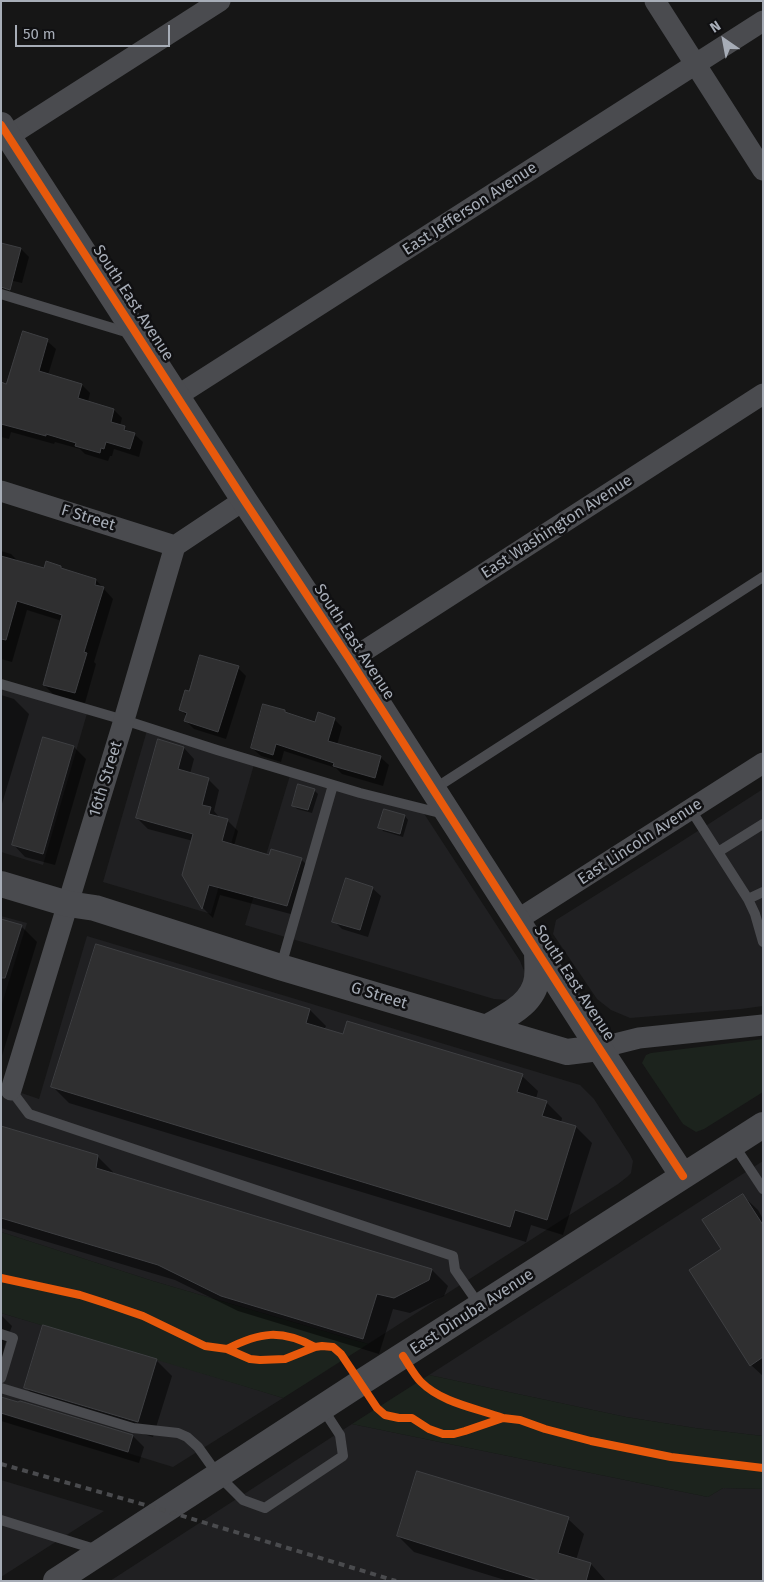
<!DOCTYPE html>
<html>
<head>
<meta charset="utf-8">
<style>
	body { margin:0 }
	#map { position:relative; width:764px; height:1582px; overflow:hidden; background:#161616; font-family:"Fira Sans",sans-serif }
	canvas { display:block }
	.frame { position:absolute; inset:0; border:2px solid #a7adb7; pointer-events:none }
	.north { position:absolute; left:699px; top:15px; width:50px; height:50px; -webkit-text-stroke:4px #101012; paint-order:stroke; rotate:327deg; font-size:14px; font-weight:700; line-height:20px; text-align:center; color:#a7adb7 }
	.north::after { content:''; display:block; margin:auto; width:18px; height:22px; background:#a7adb7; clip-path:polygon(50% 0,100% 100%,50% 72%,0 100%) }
	.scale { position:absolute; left:15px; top:25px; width:155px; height:22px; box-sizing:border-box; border:2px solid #a7adb7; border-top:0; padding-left:6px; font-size:15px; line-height:18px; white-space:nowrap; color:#a7adb7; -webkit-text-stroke:4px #101012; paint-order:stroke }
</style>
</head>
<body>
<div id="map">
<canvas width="764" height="1582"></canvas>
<div class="frame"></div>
<div class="north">N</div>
<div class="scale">50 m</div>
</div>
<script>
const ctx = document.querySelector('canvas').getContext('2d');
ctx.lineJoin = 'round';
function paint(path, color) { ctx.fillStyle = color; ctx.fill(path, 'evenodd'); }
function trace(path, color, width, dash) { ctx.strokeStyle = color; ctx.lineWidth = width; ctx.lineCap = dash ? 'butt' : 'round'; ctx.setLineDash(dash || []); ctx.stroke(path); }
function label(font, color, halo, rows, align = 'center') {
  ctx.font = font + ' "Fira Sans",sans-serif'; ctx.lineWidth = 5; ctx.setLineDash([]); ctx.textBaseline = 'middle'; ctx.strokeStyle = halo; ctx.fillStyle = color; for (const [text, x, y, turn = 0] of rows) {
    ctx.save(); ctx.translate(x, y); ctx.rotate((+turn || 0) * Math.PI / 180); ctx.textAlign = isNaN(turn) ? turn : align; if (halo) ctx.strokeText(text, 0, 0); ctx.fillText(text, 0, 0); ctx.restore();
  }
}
paint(new Path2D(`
	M1,684L88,710L43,865L1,852Z
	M148,727L255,761L211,914L103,882Z
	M291,772L421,809L520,961L525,973V984L508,1000L494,999L245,925Z
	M763,789V1006L741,1009L630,1018L611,1010L597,999L553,934L556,920L676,845Z
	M1,916L27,923L1,1007Z
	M87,936L580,1085L594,1099L630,1155L633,1161L631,1173L627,1177L618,1184L368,1344L153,1281L1,1232V1086L39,1099Z
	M763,1161V1436L695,1428L626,1417L429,1375Z
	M1,1313L157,1359L283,1398L173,1467L1,1414Z
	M352,1424L708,1497L723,1488L763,1489V1581H110Z
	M1,1480L104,1511L1,1577Z`), '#202022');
paint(new Path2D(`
	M763,1039V1092L704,1129L696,1132L683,1124L642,1063L646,1055L651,1053Z
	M1,1232L153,1281L368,1344L283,1398L1,1313Z
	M429,1375L626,1417L695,1428L763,1436V1489L723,1488L708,1497L352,1424Z`), '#1c231d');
paint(new Path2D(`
	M21,249L29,257L22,283L1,278Z
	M47,341L56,349L48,375L82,385L90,393L88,402L114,410L122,418L120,426L134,434L143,442L139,457L114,449L112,456H110L108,461L85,454L80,449L55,442L54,444L11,432L9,439L1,437V384L7,385Z
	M1,551L11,554L20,563L45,570L61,567L65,571L96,580L113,599L94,662L96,664L85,703L54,695L44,685L62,621L27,610L12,662L1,659Z
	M238,668L246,676L226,739L194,729L186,721L187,716L181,710L190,692Z
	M1,695L14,699L29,714L1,807Z
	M285,712L287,714L315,723L334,719L342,727L337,745L380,757L389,765L383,786L342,774L336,768L284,751L281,762L261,756L252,748Z
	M44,738L74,747L86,759L55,865L25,857L13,844Z
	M184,748L194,759L190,774L208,779L219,790L214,811L220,818L227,820L238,831L234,846L270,856L301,859L312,870L298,916L220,895L213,918L203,908L183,875L193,841L148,829L137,818Z
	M314,790L318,794L312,813L297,809L293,805Z
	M385,811L405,816L408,820L403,837L383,831L380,827Z
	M372,888L381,896L368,937L342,929L334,921Z
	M1,920L21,926L37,942L1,1059Z
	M310,1010L326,1026L324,1030L522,1076L538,1091L536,1099L546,1102L562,1118L561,1123L576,1127L592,1143L563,1235L531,1225L526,1242L69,1103L53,1087Z
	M1,1127L97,1156L113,1172V1175L432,1270L448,1286L444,1296L410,1313L393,1309L379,1354L238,1311L175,1280L1,1228Z
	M743,1196L758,1210L763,1219V1376L751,1365L722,1250Z
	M1,1315L12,1326L5,1344L1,1362Z
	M156,1360L172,1376L153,1437L42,1403L26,1388Z
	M1,1398L133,1436L144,1447L139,1463L1,1421Z
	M568,1519L584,1534L576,1560L591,1564L606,1581H508L414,1552L398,1536Z`), '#0007');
const building = new Path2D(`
	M1,243L21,248L10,290L1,287Z
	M23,331L48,339L39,371L82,384L78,398L114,409L111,422L125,426L124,430L135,433L130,449L106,442L104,449L101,448L100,453L75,446L76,443L46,434V436L1,424V382L6,384Z
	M1,556L44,568L46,561L61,566V568L96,579L95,585L104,587L84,652L87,653L75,693L43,685L62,615L17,601L6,640L1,639Z
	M200,655L239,666L218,732L184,721L187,713L179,710L185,690L189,691Z
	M263,704L285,710V712L315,722L318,712L335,718L328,741L381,756L375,778L333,766L334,763L276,744L273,755L251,748Z
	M43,737L74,746L43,854L12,845Z
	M158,739L184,747L178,769L209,778L202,805L211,807L209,814L228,819L222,841L269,855L271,849L302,858L287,906L209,885L202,909L182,875L193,834L136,818Z
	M298,784L315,789L308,810L292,806Z
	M384,809L405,815L400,834L378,828Z
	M346,878L373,887L360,930L332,922Z
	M1,919L22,925L5,978H1Z
	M96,944L310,1009L306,1023L343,1034L347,1021L523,1074L517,1092L547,1101L542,1116L576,1126L547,1220L515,1210L510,1227L51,1087Z
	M1,1126L98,1155L96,1168L432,1269L429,1280L394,1298L377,1294L363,1339L221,1296L158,1265L1,1218Z
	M743,1194L763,1225V1357L750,1366L689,1270L721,1249L702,1220Z
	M43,1325L157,1359L138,1422L24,1388Z
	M1,1397L18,1402L20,1401L133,1435L128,1452L1,1413Z
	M417,1471L569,1517L558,1553L591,1563L586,1581H541L397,1536Z`);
paint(building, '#2f2f30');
trace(building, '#3e3f42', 1);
trace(new Path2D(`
	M1,294L129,333
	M1,684L124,720L217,750L360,793L444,814
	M434,789L763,577
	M691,810L748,899L755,914L763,942
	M718,852L763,824
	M748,899L763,892
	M281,966L333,785
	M9,1090H11L29,1114L453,1256L455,1270L480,1306
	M734,1145L763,1189
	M1,1334L13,1338L1,1378
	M1,1388L133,1428L178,1433L187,1437L198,1447L218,1475L243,1500L265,1508L343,1456L340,1435L323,1409
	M1,1520L98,1550`), '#4a4b4f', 10);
trace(new Path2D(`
	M655,1L763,170
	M9,136L220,1
	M177,396L763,21
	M1,491L175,546
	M350,660L763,394
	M517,920L763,763
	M599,1048L639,1038L763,1025
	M11,1090L124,720L175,546L244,500`), '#4a4b4f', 21);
trace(new Path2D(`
	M1,125L244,500L350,660L599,1048L683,1176
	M1,884L68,904L95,908L280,967L567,1052L599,1048
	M486,1028C506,1016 534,1004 537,978C538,969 537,959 537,951
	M56,1581L360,1383L763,1125`), '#4a4b4f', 26);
trace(new Path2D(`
	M1,1464L163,1510L396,1581`), '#4a4b4e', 4, [6, 5]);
trace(new Path2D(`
	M1,125L244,500L350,660L599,1048L683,1176
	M1,1278L80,1295L105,1303L143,1316L205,1346L227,1349L250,1359L260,1360L285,1359L315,1347L322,1346L333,1347L341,1354L377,1408L385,1415L399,1418H412L429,1429L443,1434H454L465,1431L503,1418L520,1420L545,1429L591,1441L671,1457L763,1468
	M227,1349C260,1332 281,1329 315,1347
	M403,1356C409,1365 414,1375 421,1382C442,1403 476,1408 503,1418`), '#e8590c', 8);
label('16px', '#a7adb7', '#101012', [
	["East Jefferson Avenue",470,209,-33],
	["South East Avenue",133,303,57],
	["F Street",88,518,17],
	["East Washington Avenue",557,527,-33],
	["South East Avenue",354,642,57],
	["16th Street",106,779,-73],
	["East Lincoln Avenue",640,842,-33],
	["South East Avenue",574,983,57],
	["G Street",379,996,17],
	["East Dinuba Avenue",472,1312,-33]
]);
</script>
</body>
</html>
